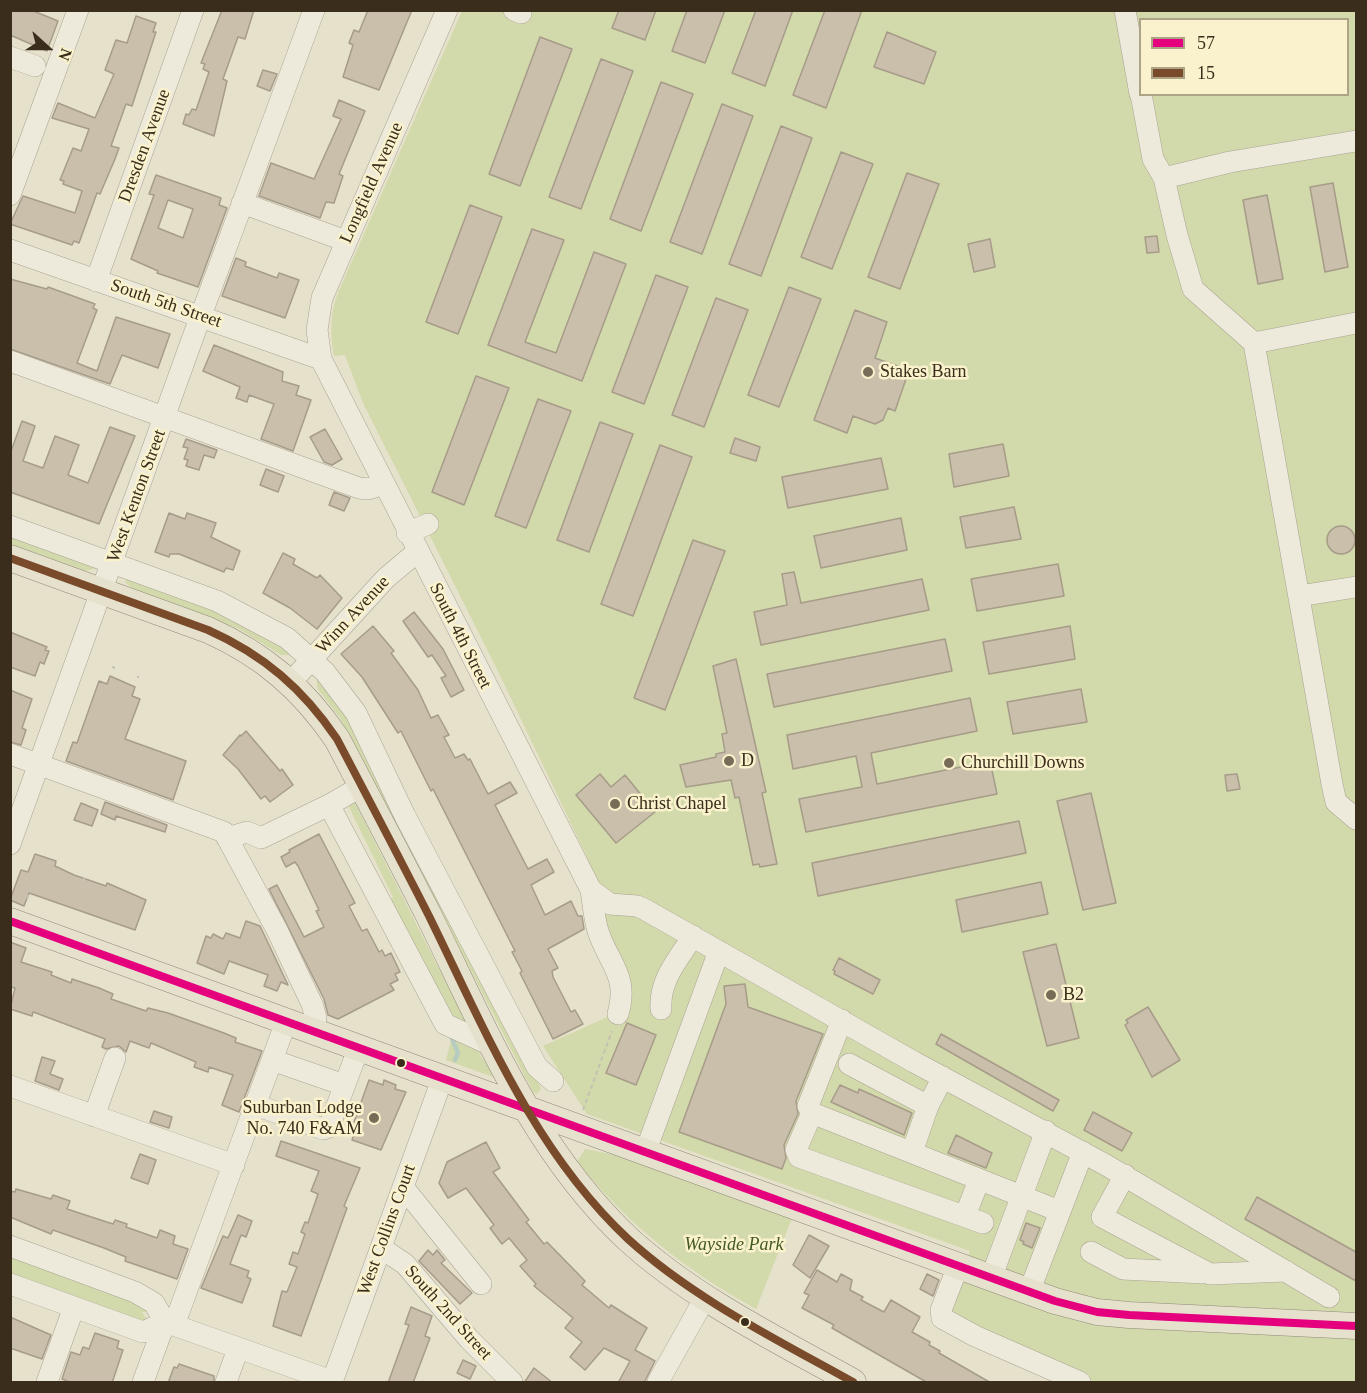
<!DOCTYPE html>
<html>
<head>
<meta charset="utf-8">
<style>
	body { margin:0 }
	#map { position:relative; width:1367px; height:1393px; overflow:hidden; background:#e6e1ca; font-family:"Times New Roman",serif }
	canvas { display:block }
	.frame { position:absolute; inset:0; border:12px solid #3a2d1b; pointer-events:none }
	.legend { position:absolute; left:1139px; top:18px; width:210px; height:78px; box-sizing:border-box; background:#f9f2cd; border:2px solid #ada386; margin:0; padding:8px 10px; list-style:none; font-size:18px; color:#3a2d1b }
	.legend li { display:flex; align-items:center; gap:12px; height:30px }
	.legend b { width:30px; border:2px solid #ada386 }
	.north { position:absolute; left:18px; top:18px; width:60px; height:60px; -webkit-text-stroke:4px #f9f2cd; paint-order:stroke; rotate:111deg; font-size:16px; font-weight:700; line-height:24px; text-align:center; color:#3a2d1b }
	.north::after { content:''; display:block; margin:auto; width:21px; height:27px; background:#3a2d1b; clip-path:polygon(50% 0,100% 100%,50% 72%,0 100%) }
</style>
</head>
<body>
<div id="map">
<canvas width="1367" height="1393"></canvas>
<div class="frame"></div>
<ul class="legend">
<li><b style="height:8px;background:#e5007d"></b>57</li>
<li><b style="height:8px;background:#7a4b2a"></b>15</li>
</ul>
<div class="north">N</div>
</div>
<script>
const ctx = document.querySelector('canvas').getContext('2d');
ctx.lineJoin = 'round';
function paint(path, color) { ctx.fillStyle = color; ctx.fill(path, 'evenodd'); }
function trace(path, color, width, dash) { ctx.strokeStyle = color; ctx.lineWidth = width; ctx.lineCap = dash ? 'butt' : 'round'; ctx.setLineDash(dash || []); ctx.stroke(path); }
function label(font, color, halo, rows, align = 'center') {
  ctx.font = font + ' "Times New Roman",serif'; ctx.lineWidth = 5; ctx.setLineDash([]); ctx.textBaseline = 'middle'; ctx.strokeStyle = halo; ctx.fillStyle = color; for (const [text, x, y, turn = 0] of rows) {
    ctx.save(); ctx.translate(x, y); ctx.rotate((+turn || 0) * Math.PI / 180); ctx.textAlign = isNaN(turn) ? turn : align; if (halo) ctx.strokeText(text, 0, 0); ctx.fillText(text, 0, 0); ctx.restore();
  }
}
paint(new Path2D(`
	M462,11H1356V1382H1070L950,1311L951,1300L970,1251L587,1114L543,1046L623,1010L584,901L588,859L496,667L363,403L345,355L334,356C330,334 330,314 338,293ZM1140,20H1348V94H1140Z
	M11,534L98,568L85,571L11,544Z
	M125,577L242,620L294,655H281L239,629L133,589L126,583Z
	M317,678L333,693L364,748L531,1066L541,1089L537,1094L533,1092L358,750L339,717L317,688Z
	M351,802L355,803L470,1030L452,1021L390,900L393,897L347,803Z
	M453,1033L477,1044L482,1059L486,1060L493,1077L446,1060Z
	M585,1149L616,1155L792,1218L756,1309C685,1270 629,1225 577,1162Z
	M10,1254L144,1302L151,1312H142L147,1320L143,1323L11,1279Z`), '#d2d9aa');
trace(new Path2D(`
	M451,1036L458,1053L455,1060`), '#b6ccc1', 4.5);
const building = new Path2D(`
	M10,10H31L58,21L47,51L10,35Z
	M222,10H254L245,39L238,37L223,79L227,81L214,136L183,124L186,114L189,115L192,109L196,110L209,72L203,69L205,64L201,63Z
	M368,10H412L379,90L343,77L353,45L349,43L354,30L359,32Z
	M619,10H656L645,40L612,28Z
	M687,10H725L705,63L672,51Z
	M756,10H793L765,86L732,73Z
	M825,10H862L826,108L793,95Z
	M136,16L156,23L153,32H156L132,106L126,104L111,146L119,148L115,159L100,194L97,193L79,243L74,241L72,245L10,224L23,196L75,213L82,191L63,184L64,181L60,180L73,148L81,151L89,129L52,118L58,103L95,118L114,74L105,70L116,40L127,43Z
	M887,32L936,52L924,84L874,67Z
	M540,37L572,49L520,186L489,174Z
	M601,59L633,71L581,209L549,197Z
	M263,70L277,74L270,91L257,86Z
	M661,82L693,94L641,231L610,219Z
	M339,100L365,111L339,174L343,176L334,203L326,202L320,218L259,196L271,163L314,179L341,119L333,116Z
	M722,104L753,116L702,254L670,242Z
	M781,126L812,138L761,276L729,264Z
	M841,152L873,164L832,269L801,257Z
	M907,173L939,184L900,289L868,277Z
	M156,175L221,198L219,205L227,208L198,287L157,273L158,271L131,259L154,195L149,194ZM168,200L193,209L183,238L158,228Z
	M1333,183L1348,267L1325,272L1310,187Z
	M1267,195L1283,279L1258,284L1243,200Z
	M470,205L502,217L458,334L426,322Z
	M532,229L564,240L525,342L556,353L594,252L626,264L582,381L488,345Z
	M1157,236L1159,252L1147,253L1145,237Z
	M990,239L995,267L974,272L968,244Z
	M236,258L246,262L245,266L277,278L279,273L299,280L285,318L222,296Z
	M656,275L688,287L644,404L612,392Z
	M10,279L47,289L48,287L95,304L93,308L97,310L77,363L97,371L116,317L170,334L158,368L122,355L110,384L10,349Z
	M789,287L821,299L779,407L748,395Z
	M716,298L748,310L704,427L672,415Z
	M855,310L887,322L875,358L906,369L904,375L907,376L895,411L888,408L883,420L875,424L853,416L847,433L814,420Z
	M214,345L283,372L282,381L299,386L296,395L311,400L293,451L261,439L274,404L249,395L247,402L236,398L240,387L203,371Z
	M476,376L509,388L464,505L432,492Z
	M538,399L571,411L526,528L495,516Z
	M22,421L35,426L23,461L43,468L55,436L79,445L68,475L88,483L110,427L135,436L99,524L10,492V454Z
	M600,422L633,434L589,552L557,540Z
	M325,429L342,459L332,465L324,462L310,437Z
	M735,438L760,447L756,461L730,453Z
	M186,439L217,450L214,458L204,455L199,470L186,466L188,460L184,459L188,448L183,447Z
	M1003,444L1009,476L954,487L949,454Z
	M660,445L692,457L633,616L601,604Z
	M881,458L888,489L788,508L782,477Z
	M266,469L284,476L278,492L260,485Z
	M334,492L350,498L344,511L329,505Z
	M1014,507L1021,539L966,548L960,517Z
	M169,513L185,519L187,513L216,523L211,537L240,551L233,570L226,568L224,572L179,554H170L169,557L155,552Z
	M901,518L907,550L821,568L814,536Z
	M1327 540a14 14 0 1 1 28 0a14 14 0 1 1-28 0Z
	M693,540L725,551L665,710L634,698Z
	M283,553L295,559L293,564L317,578L320,575L342,598L317,629L290,608L263,593Z
	M1058,564L1064,596L977,611L971,579Z
	M794,572L801,603L922,579L929,610L761,645L754,612L787,605L782,574Z
	M414,612L443,649L464,690L451,697L441,678L446,676L432,655L428,657L403,621Z
	M373,626L394,651L391,653L418,690L431,718L438,715L449,735L444,737L455,758L464,754L468,760L470,759L488,794L510,782L517,793L495,805L528,869L547,859L554,872L531,885L545,915L571,901L578,916H582L584,929L548,949L558,968L552,971L553,977L571,1012L575,1010L583,1024L553,1039L520,973L522,971L512,952L515,951L433,789L431,791L401,731L398,733L362,677L341,654Z
	M1070,626L1075,659L989,674L983,642Z
	M10,632L47,647L45,650L49,651L44,664L40,662L35,676L10,667Z
	M945,639L952,671L774,707L767,674Z
	M736,659L766,792L762,793L777,864L760,867L759,864L753,865L739,797L735,798L731,780L686,787L680,765L716,757V754L725,752L722,734L727,733L713,666Z
	M110,676L135,687L132,696L140,699L125,739L186,761L173,800L66,761L73,742L77,743L99,681L107,684Z
	M1081,689L1087,722L1013,734L1007,702Z
	M10,690L32,699L22,728L26,730L21,745L10,742Z
	M970,698L977,731L871,753L877,784L990,761L997,794L806,832L799,799L862,787L856,756L793,769L787,735Z
	M246,731L280,771L282,769L293,785L270,802L265,796L261,799L238,769L223,755L240,735L241,736Z
	M600,774L611,787L625,775L655,812L616,843L576,795Z
	M1237,774L1240,789L1227,791L1225,775Z
	M1091,793L1116,903L1083,910L1057,801Z
	M105,802L167,825L165,832L116,816L115,820L101,814Z
	M81,803L98,810L92,826L74,820Z
	M1019,821L1026,853L818,896L812,863Z
	M319,834L355,903L349,906L362,931L367,929L379,952L382,950L385,956L391,953L400,972L395,974L398,980L390,984L394,990L338,1019L328,1015L324,999L269,889L277,885L304,937L324,927L316,911L319,910L298,866L295,862L286,867L281,857L290,852L289,850Z
	M35,854L56,861L55,866L74,875L106,886L107,883L146,900L135,930L29,893L24,906L10,900L21,870L28,872Z
	M1041,882L1048,914L962,932L956,900Z
	M246,921L260,926L288,985L281,982L277,991L264,986L268,975L229,961L224,974L197,963L206,936L211,938L213,934L223,939L226,933L240,938Z
	M10,942L26,948L21,962L52,972L51,975L71,983L72,979L99,988L113,994L111,999L146,1011L148,1008L168,1013L224,1033L236,1038L235,1042L262,1051L239,1112L222,1105L233,1075L209,1067L208,1072L194,1067L196,1062L151,1043L149,1048L130,1041L126,1052L119,1046L106,1049L102,1047L105,1039L36,1013L33,1012L32,1016L10,1009L15,988L10,987Z
	M1056,944L1079,1038L1047,1046L1023,952Z
	M839,958L880,980L873,994L834,974L835,971L833,970Z
	M745,984L748,1007L823,1034L796,1101L798,1114L784,1145L786,1158L782,1169L679,1132L726,1004L724,986Z
	M1148,1007L1180,1060L1152,1077L1125,1025L1128,1023L1126,1020Z
	M627,1023L656,1035L636,1085L606,1073Z
	M941,1034L1059,1100L1053,1111L936,1044Z
	M42,1057L55,1061L50,1074L63,1079L59,1090L35,1081Z
	M369,1080L383,1085L384,1080L396,1085L395,1089L406,1092L381,1150L352,1140L357,1125L354,1122Z
	M840,1085L858,1093L859,1089L912,1113L904,1135L831,1102Z
	M154,1111L172,1117L169,1128L150,1122Z
	M1093,1112L1132,1133L1122,1151L1084,1130Z
	M956,1135L992,1153L986,1168L948,1153Z
	M281,1141L360,1168L344,1206L347,1208L301,1336L273,1326L282,1291L287,1292L297,1267L289,1264L293,1252L298,1254L305,1234L301,1232L305,1222L308,1223L318,1194L311,1191L319,1171L276,1156Z
	M486,1142L500,1168L493,1172L529,1220L526,1222L544,1244L547,1242L585,1281L582,1285L609,1308L611,1305L647,1328L635,1350L655,1361L644,1383H618L630,1361L604,1348L585,1370L570,1357L582,1342L565,1328L573,1318L534,1286L536,1284L520,1266L527,1260L509,1238L502,1244L490,1228L494,1225L466,1188L448,1198L439,1183L447,1162Z
	M140,1154L156,1160L148,1184L131,1178Z
	M16,1189L51,1199L53,1195L70,1201L67,1209L113,1224L115,1220L127,1224L126,1227L157,1238L160,1230L175,1236L173,1244L188,1249L177,1279L125,1261L126,1257L104,1248L53,1230L51,1234L10,1217V1191L15,1192Z
	M1257,1197L1356,1252V1281L1245,1219Z
	M238,1215L252,1221L246,1237L241,1235L230,1264L249,1271L247,1277L251,1279L242,1303L201,1288L223,1236L228,1238Z
	M1026,1223L1040,1228L1032,1248L1023,1244L1024,1242L1020,1240Z
	M809,1235L829,1246L810,1278L793,1265Z
	M428,1250L433,1255L437,1250L445,1260L441,1263L472,1293L460,1304L419,1261Z
	M817,1270L837,1282L841,1274L852,1280L850,1290L863,1297L861,1300L884,1312L891,1300L920,1317L912,1332L930,1342L929,1345L940,1351L939,1353L991,1383H928L832,1328L834,1325L802,1308L809,1295L804,1293Z
	M927,1274L939,1280L933,1296L920,1289Z
	M411,1307L432,1316L425,1336L430,1338L413,1383H388L409,1325L405,1324Z
	M10,1317L51,1335L42,1359L10,1348Z
	M95,1333L119,1341L117,1348L123,1350L112,1383H72L62,1379L71,1352L80,1355L83,1347L89,1349Z
	M463,1360L476,1366L470,1379L457,1373Z
	M179,1364L214,1376V1383H168L174,1367L177,1368Z
	M534,1368L553,1383H524Z`);
paint(building, '#cabfaa');
trace(building, '#a69c89', 1.5);
const minor = new Path2D(`
	M447,10L322,298L317,330L321,359L591,890L610,904L637,906L644,909L914,1062L1106,1165L1329,1297
	M514,10L521,13
	M1125,10L1140,94
	M10,57L35,66
	M1141,94L1153,159L1164,178
	M1356,141L1230,162L1164,178L1177,235L1193,289L1254,343L1332,784L1336,802L1356,819
	M10,195L78,10
	M242,203L346,241
	M10,250L321,359
	M96,281L193,10
	M1254,343L1356,323
	M10,361L359,488L368,489L383,484
	M10,526L217,601L287,638L325,672L356,713L405,816L537,1067L553,1081
	M407,533L428,524
	M1299,596L1356,587
	M291,682L386,578L417,552
	M10,754L224,832L277,930L312,1004L316,1018L312,1031
	M362,786L329,805L445,1024L493,1046
	M227,838L247,832L261,838L329,805
	M10,844L193,337L314,10
	M591,890C593,903 594,918 598,931C609,965 629,975 618,1014
	M661,1009C659,980 678,960 693,936
	M842,1020L808,1106L812,1113L1059,1211
	M272,1060L344,1085
	M849,1064L928,1106
	M10,1086L234,1165
	M256,1105L323,1129L329,1127L359,1047
	M812,1113L796,1150L799,1157L983,1223
	M94,1116L115,1058
	M912,1152L928,1106L943,1077
	M645,1153L719,951
	M1125,1175L1102,1217L1210,1274L1286,1271
	M403,1187L481,1284
	M965,1216L979,1180
	M10,1246L135,1292L154,1303L165,1322L332,1381
	M381,1248L405,1264L469,1339L512,1382
	M1091,1252L1123,1269L1203,1273
	M958,1266L941,1310L942,1318L975,1336L1080,1382
	M991,1278L1046,1131
	M10,1284L143,1332L165,1322
	M1029,1292L1083,1152
	M174,1325L286,1022
	M47,1382L74,1307
	M143,1382L165,1322
	M226,1382L238,1349
	M332,1382L443,1077
	M658,1382L705,1298`);
const major = new Path2D(`
	M10,558L208,630C264,655 303,689 337,739C368,798 399,857 429,916C485,1030 534,1151 628,1239C694,1299 776,1339 853,1382
	M10,921L1055,1301L1097,1312L1129,1315L1356,1326`);
trace(minor, '#aba494', 22);
trace(major, '#908a7a', 27);
trace(new Path2D(`
	M112,667L115,668
	M137,677H139
	M83,882L85,877
	M88,883L91,884
	M27,899L31,889
	M583,1110L612,1031`), '#c6c2b3', 2, [4.5, 3]);
trace(minor, '#edeadc', 21);
trace(major, '#e6e1cd', 26);
trace(new Path2D(`
	M10,921L1055,1301L1097,1312L1129,1315L1356,1326`), '#e5007d', 8);
trace(new Path2D(`
	M10,558L208,630C264,655 303,689 337,739C368,798 399,857 429,916C485,1030 534,1151 628,1239C694,1299 776,1339 853,1382`), '#7a4b2a', 8);
for (const [x, y, r, color] of [
	[868,372,6,"#766c58"],
	[729,761,6,"#766c58"],
	[949,763,6,"#766c58"],
	[615,804,6,"#766c58"],
	[1051,995,6,"#766c58"],
	[401,1063,5,"#3a2d1b"],
	[374,1118,6,"#766c58"],
	[745,1322,5,"#3a2d1b"]
]) { const dot = new Path2D(); dot.arc(x, y, r, 0, 2 * Math.PI); ctx.fillStyle = color; ctx.fill(dot); trace(dot, '#f9f2cd', 2); }
label('18px', '#3a2d1b', '#f9f2cd', [
	["Dresden Avenue",145,146,-70],
	["Longfield Avenue",372,183,-66],
	["South 5th Street",166,304,19],
	["West Kenton Street",137,496,-70],
	["Winn Avenue",353,615,-47],
	["South 4th Street",460,636,63],
	["West Collins Court",387,1230,-70],
	["South 2nd Street",448,1313,48]
]);
label('18px', '#3a2d1b', '#f9f2cd', [
	["Stakes Barn",880,372],
	["D",741,761],
	["Churchill Downs",961,763],
	["Christ Chapel",627,804],
	["B2",1063,995],
	["Suburban Lodge",362,1108,"right"],
	["No. 740 F&AM",362,1129,"right"]
], 'left');
label('italic 18px', '#44591f', '#f9f2cd', [
	["Wayside Park",734,1245]
]);
</script>
</body>
</html>
